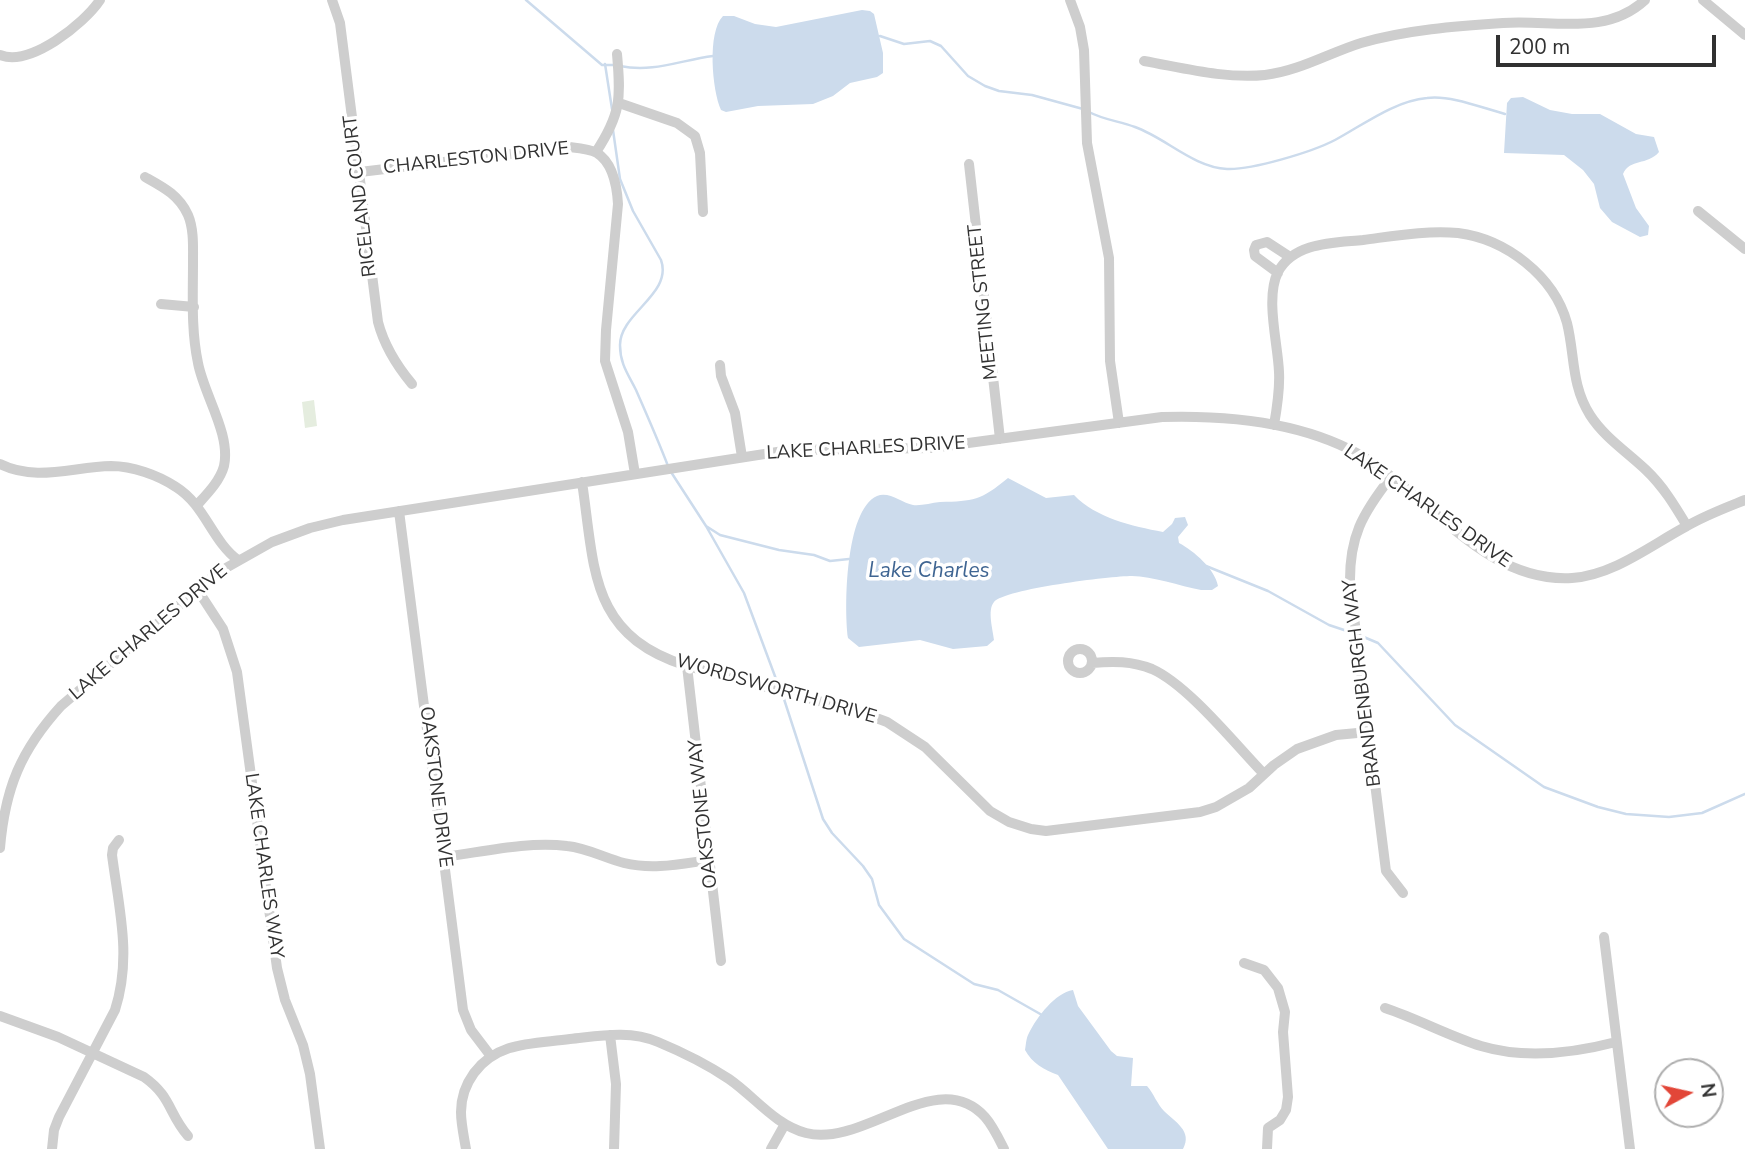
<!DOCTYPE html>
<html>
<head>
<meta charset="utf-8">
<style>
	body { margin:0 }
	#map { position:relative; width:1745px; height:1149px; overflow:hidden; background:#fff; font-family:"Nunito Sans",sans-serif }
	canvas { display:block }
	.north { position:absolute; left:1654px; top:1058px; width:70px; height:70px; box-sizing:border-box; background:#fff; border:2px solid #adadad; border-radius:50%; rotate:82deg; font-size:19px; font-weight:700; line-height:28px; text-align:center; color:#313131 }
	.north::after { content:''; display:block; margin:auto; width:24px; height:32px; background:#e24638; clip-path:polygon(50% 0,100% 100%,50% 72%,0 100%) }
	.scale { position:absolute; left:1496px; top:35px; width:220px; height:32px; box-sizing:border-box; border:4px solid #313131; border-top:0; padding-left:9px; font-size:21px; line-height:24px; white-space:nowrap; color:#313131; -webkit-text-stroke:5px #fff; paint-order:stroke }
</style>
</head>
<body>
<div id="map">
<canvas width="1745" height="1149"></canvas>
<div class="north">N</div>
<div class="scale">200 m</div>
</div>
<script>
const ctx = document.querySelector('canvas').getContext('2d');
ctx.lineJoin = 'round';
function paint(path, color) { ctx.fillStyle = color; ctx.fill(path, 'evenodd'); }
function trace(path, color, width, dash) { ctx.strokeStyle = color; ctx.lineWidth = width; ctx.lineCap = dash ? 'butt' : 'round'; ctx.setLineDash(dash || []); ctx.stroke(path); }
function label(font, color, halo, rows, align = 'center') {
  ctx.font = font + ' "Nunito Sans",sans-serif'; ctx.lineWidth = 7; ctx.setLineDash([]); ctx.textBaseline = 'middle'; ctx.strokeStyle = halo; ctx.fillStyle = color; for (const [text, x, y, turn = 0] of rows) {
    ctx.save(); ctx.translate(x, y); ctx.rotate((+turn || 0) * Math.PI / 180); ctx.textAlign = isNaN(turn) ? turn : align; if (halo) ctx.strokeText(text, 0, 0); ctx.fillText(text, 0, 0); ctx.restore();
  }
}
paint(new Path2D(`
	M314,400L317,426L305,428L302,402Z`), '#e5eddf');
paint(new Path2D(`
	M862,10L870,11L874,14L883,53V73L877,77L850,83L833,96L813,104L758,106L726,112L721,110C712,90 707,32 723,16H734L755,24L776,27Z
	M1523,97L1550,110L1572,114H1600L1636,134L1654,137L1659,152C1647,166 1630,158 1623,174L1636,208L1649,226L1648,235L1640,237L1612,222L1600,208L1594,184L1583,170L1564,155L1504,153L1507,103L1511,98Z
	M1008,478L1046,498L1074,495C1096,518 1132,526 1163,532L1172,524L1175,518L1185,517L1188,525L1178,537L1179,543C1194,551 1215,569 1218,586L1212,590H1201C1180,586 1152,576 1132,576C1110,576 1005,589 994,602C987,610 993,630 994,640L987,646L953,649L920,640L859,647L848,638C844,608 845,510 877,496C889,491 902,503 913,505C921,506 931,503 940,502C974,501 980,501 1008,478Z
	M1073,990L1078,1006L1111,1051L1117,1056L1133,1058L1131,1086H1147C1154,1094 1157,1104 1164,1111C1175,1122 1193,1131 1183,1149H1108L1058,1075C1044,1070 1032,1063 1025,1050C1026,1045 1026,1038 1029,1033C1037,1017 1055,993 1073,990Z`), '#ccdbec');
trace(new Path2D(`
	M526,0L602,65H613
	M880,36L904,44L930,41L941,46L968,76L985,86L999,91L1032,95L1083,109
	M605,64L612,109
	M620,66C653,73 681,60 713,56
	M1089,112C1104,120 1119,121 1135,127C1166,138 1193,167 1227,169C1252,170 1312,152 1335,140C1363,125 1394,101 1427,98C1452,95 1482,108 1505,114
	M613,130L620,179L633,211L661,260C673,294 620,313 620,345C620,364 628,374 636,390C647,415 658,440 668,466
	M671,472L706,526L744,593L779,687
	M706,526L720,535L779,550L814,555L830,561L849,559
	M1206,566L1268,591L1329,625L1353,633
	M1359,635L1378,643L1455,725L1544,787L1598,807L1626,814L1669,817L1702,813L1745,794
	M783,696L823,819L832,833L863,866L872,879L879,905L904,939L974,984L998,990L1042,1015`), '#ccdbec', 2.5);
trace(new Path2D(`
	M332,0L340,23L378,322C384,345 397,366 412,384
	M1070,0L1080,27L1084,50L1087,143L1109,258L1110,361L1119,423
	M1703,0L1745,35
	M0,55C30,67 84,24 100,0
	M1144,61C1184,68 1225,79 1265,75C1299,71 1329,53 1361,43C1406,30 1456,26 1503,23C1551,19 1605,37 1645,0
	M619,103L677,123L695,136L700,153L703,212
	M596,152C621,114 621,98 617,54
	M969,164L1000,439
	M360,172L569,147C578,148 590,149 597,153C613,163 617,187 618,204L606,330L605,361L628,432L635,474
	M145,177C163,187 179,195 188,215C194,229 193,247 193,262C193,296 191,330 198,363C204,395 231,434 224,466C220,481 207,494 197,505
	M1698,211L1745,249
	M1278,273L1255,256L1254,250L1256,245L1267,242L1290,257
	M161,304L194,307
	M720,365L721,376L735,413L742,457
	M1274,425C1277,408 1280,390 1279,372C1278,344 1265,298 1278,272C1294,242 1334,243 1363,240C1394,236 1427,230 1458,233C1506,239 1554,276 1567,323C1575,355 1571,385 1590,415C1604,437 1627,452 1646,470C1663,486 1675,506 1687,526
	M0,464C36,482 72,467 111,466C132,466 158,475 176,487C205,505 212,541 238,560
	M1391,477C1362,514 1349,537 1350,585L1386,871L1403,893
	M582,482C595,569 589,635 687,666L860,712L887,722L925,747L990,811L1009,822L1031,829L1046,831L1200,812L1216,807L1249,788L1274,765L1297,749L1336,735L1368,732
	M399,511L463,1010L471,1030L490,1055
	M197,589L223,629L237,672L277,968L285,1000L303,1045L310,1074L320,1149
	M1068 661a12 12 0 1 1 24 0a12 12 0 1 1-24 0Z
	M1092,663C1113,661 1132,661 1152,669C1188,685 1235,744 1264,774
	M687,666L721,961
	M0,848C5,788 21,750 61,706L217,573L272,542L310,528L343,520L790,450L931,448L1162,417C1231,415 1307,422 1367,459C1433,501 1487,583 1572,578C1614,575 1651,545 1687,526C1706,515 1725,508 1745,500
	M444,857C483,852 527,841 567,846C587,848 605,858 624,863C653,870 680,864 709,860
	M1604,937L1630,1149
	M1244,963L1264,970L1278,988L1285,1012L1283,1032L1288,1097L1286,1110L1280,1120L1268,1128L1267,1149
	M1385,1008C1418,1019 1449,1036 1481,1046C1524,1059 1574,1053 1616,1042
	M0,1016L58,1037L144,1077C172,1097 168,1113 188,1136
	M610,1035L616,1084L614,1149
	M52,1149L54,1130L59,1117L115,1010C132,957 119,909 112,855L113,848L119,840
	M466,1149C464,1137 461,1124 461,1112C461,1098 466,1084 474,1073C498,1041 534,1044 570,1039C600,1036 629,1030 658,1042C682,1052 708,1065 729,1079C755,1097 775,1125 806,1133C865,1148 937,1064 985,1117C993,1126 999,1139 1004,1149
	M771,1149L785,1124`), '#cecece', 10);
label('19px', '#313131', '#fff', [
	["CHARLESTON DRIVE",476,159,-6],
	["RICELAND COURT",361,196,-97],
	["MEETING STREET",984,302,-96],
	["LAKE CHARLES DRIVE",866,449,-3],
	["LAKE CHARLES DRIVE",1427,507,35],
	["LAKE CHARLES DRIVE",149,633,-40],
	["BRANDENBURGH WAY",1363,683,-97],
	["WORDSWORTH DRIVE",776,690,16],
	["OAKSTONE DRIVE",435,787,83],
	["OAKSTONE WAY",704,814,-96],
	["LAKE CHARLES WAY",263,866,82]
]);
label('italic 21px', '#3f6592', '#fff', [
	["Lake Charles",929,572]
]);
</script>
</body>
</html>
